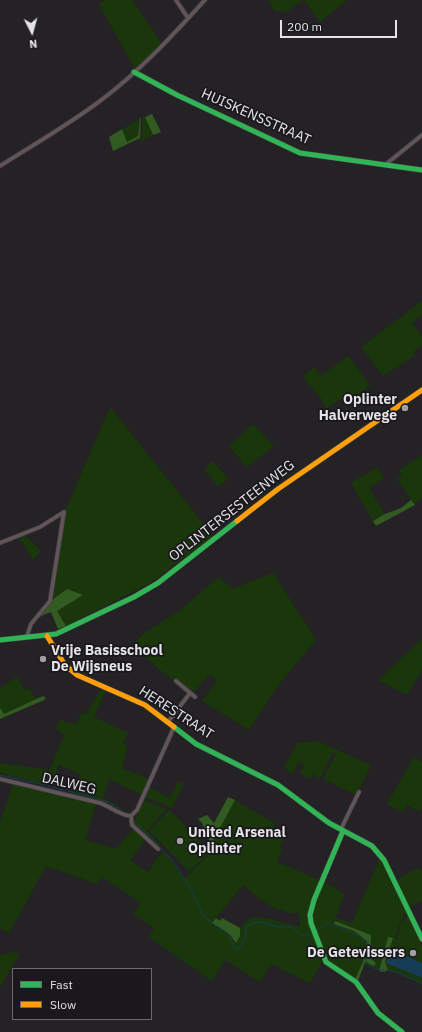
<!DOCTYPE html>
<html>
<head>
<meta charset="utf-8">
<style>
	body { margin:0 }
	#map { position:relative; width:422px; height:1032px; overflow:hidden; background:#242225; font-family:"IBM Plex Sans",sans-serif }
	canvas { display:block }
	.legend { position:absolute; left:12px; top:968px; width:140px; height:52px; box-sizing:border-box; background:#1a181c; border:1px solid #6b696d; margin:0; padding:5px 7px; list-style:none; font-size:12px; color:#e4e3e6 }
	.legend li { display:flex; align-items:center; gap:8px; height:20px }
	.legend b { width:20px; border:1px solid #6b696d }
	.north { position:absolute; left:12px; top:12px; width:40px; height:40px; -webkit-text-stroke:3px #1a181c; paint-order:stroke; rotate:174deg; font-size:11px; font-weight:700; line-height:16px; text-align:center; color:#e4e3e6 }
	.north::after { content:''; display:block; margin:auto; width:14px; height:18px; background:#e4e3e6; clip-path:polygon(50% 0,100% 100%,50% 72%,0 100%) }
	.scale { position:absolute; left:280px; top:20px; width:117px; height:18px; box-sizing:border-box; border:2px solid #e4e3e6; border-top:0; padding-left:5px; font-size:12px; line-height:14px; white-space:nowrap; color:#e4e3e6; -webkit-text-stroke:3px #1a181c; paint-order:stroke }
</style>
</head>
<body>
<div id="map">
<canvas width="422" height="1032"></canvas>
<ul class="legend">
<li><b style="height:5px;background:#30b455"></b>Fast</li>
<li><b style="height:5px;background:#ff9f0a"></b>Slow</li>
</ul>
<div class="north">N</div>
<div class="scale">200 m</div>
</div>
<script>
const ctx = document.querySelector('canvas').getContext('2d');
ctx.lineJoin = 'round';
function paint(path, color) { ctx.fillStyle = color; ctx.fill(path, 'evenodd'); }
function trace(path, color, width, dash) { ctx.strokeStyle = color; ctx.lineWidth = width; ctx.lineCap = dash ? 'butt' : 'round'; ctx.setLineDash(dash || []); ctx.stroke(path); }
function label(font, color, halo, rows, align = 'center') {
  ctx.font = font + ' "IBM Plex Sans",sans-serif'; ctx.lineWidth = 3.5; ctx.setLineDash([]); ctx.textBaseline = 'middle'; ctx.strokeStyle = halo; ctx.fillStyle = color; for (const [text, x, y, turn = 0] of rows) {
    ctx.save(); ctx.translate(x, y); ctx.rotate((+turn || 0) * Math.PI / 180); ctx.textAlign = isNaN(turn) ? turn : align; if (halo) ctx.strokeText(text, 0, 0); ctx.fillText(text, 0, 0); ctx.restore();
  }
}
paint(new Path2D(`
	M106,0H132L162,44L135,69L99,4Z
	M268,0H303L285,13L283,11H275Z
	M304,0H347L320,22Z
	M145,117L153,135L141,142L143,118Z
	M140,119L138,136L127,142L122,129Z
	M422,301V315L412,323L422,336V345L413,352L415,355L383,376L361,347Z
	M348,356L370,385L351,400L346,395L327,409L321,402L323,401L303,377L314,367L321,376Z
	M110,407L213,536L150,583L66,626L57,611L82,595L52,600L66,509Z
	M253,424L274,446L247,467L229,446Z
	M422,455V497L415,505L397,479L402,475L399,470Z
	M213,461L228,479L218,486L204,469Z
	M377,467L384,478L369,488L385,514L373,521L351,483Z
	M25,535L41,551L33,560L19,537Z
	M273,573L316,640L279,684L249,730L202,701L217,681L210,674L193,692L177,679L175,682L154,665L134,643L143,634L179,611L219,577L232,589Z
	M422,639V670L407,695L378,680Z
	M17,677L25,690L29,688L36,700L4,715L0,708V688Z
	M102,688L106,690L94,717L128,733L123,744L128,746L122,768L149,779L142,795L109,779L103,799L122,808L121,810L106,803L69,794V792L97,799L98,798L73,791L80,774L59,765L51,786L0,773V763L50,770L64,735L55,728L61,719L67,724L69,721L75,725L82,713L85,715Z
	M317,741L371,765L356,795L323,779L336,754L333,752L319,780L318,777L313,774L310,779L300,773L304,765L299,762L292,774L284,767L298,743Z
	M414,757L422,762V807L420,812L407,805L403,812L387,804Z
	M178,782L184,784L172,808L145,797L149,787L170,798Z
	M13,784L96,804L85,840L116,849L134,828L146,839L130,860L148,872L162,852L167,855L184,879L212,852L211,845L235,800L275,824L274,828L286,833L280,847L282,849L277,862L320,880L308,913L320,950L322,962L310,983L271,964L260,982L225,960L212,981L149,937L154,928L133,914L141,903L102,877L97,884L46,866L9,933L0,928V822ZM243,885C259,899 276,914 299,913L300,926C282,926 251,905 241,928C238,933 239,937 235,943L230,935L212,923Z
	M144,800L166,809L147,831L161,845L158,848L133,824Z
	M170,810L210,852L189,872L149,830Z
	M380,858L406,913L399,925L395,939H397L401,923L408,916L422,947V963L392,949L386,963L422,978V984L387,969L385,962L388,937L379,969L364,964L370,958V935L335,921L334,924L354,931L367,941L363,962L355,979L328,962L313,923L312,914L323,881L344,894L336,918L352,923Z
	M417,868L422,871V901L409,907L397,880Z
	M11,952L20,953L0,987V956Z`), '#19370a');
paint(new Path2D(`
	M152,114L161,132L153,135L145,117Z
	M141,117L140,138L113,151L109,137L122,129L127,142L138,136L140,119Z
	M411,500L415,505L376,526L373,521L385,514L401,508Z
	M67,589L83,595L57,611L66,626L58,629L51,612L37,618L52,600Z
	M43,696L46,698L44,700L0,719V708L4,714Z
	M228,797L235,800L211,845L202,823L198,819L207,815L214,823Z
	M216,918L220,921L222,918L240,928V936L236,943L230,935L212,923Z
	M335,921L371,935L370,958L376,963L374,966L365,962L358,981L355,979L363,962L367,941L354,931L334,924Z
	M388,937L393,938L385,962L388,970L385,972L379,971Z`), '#325b22');
paint(new Path2D(`
	M391,949L422,963V978L386,963Z`), '#163c56');
trace(new Path2D(`
	M0,775L45,785
	M48,786L65,791
	M68,791L109,802L126,814
	M135,822L173,861L192,891L203,915L212,923L228,933L234,948L238,950L245,938L247,927L258,921L277,927H292C300,935 303,937 313,933
	M316,932L328,922L357,935L370,945L365,959C372,973 384,968 396,972C405,975 414,980 422,984`), '#163c56', 1);
const street = new Path2D(`
	M176,0L188,18
	M385,165L422,135
	M0,166C33,145 68,125 100,101C139,72 172,36 205,0
	M0,543L40,527L64,512
	M27,636L31,624L50,601L64,512
	M176,681L195,697
	M168,722L190,693
	M0,779L100,803C110,806 120,816 131,816L137,810L174,727
	M131,816L132,825L158,849
	M341,829L359,792`);
const fast = new Path2D(`
	M134,72L177,95L300,153L422,170
	M0,640L56,634L134,597L158,583L237,521
	M174,727L196,744L278,785L329,823L372,846L384,860L422,939
	M343,831L314,900L310,915L311,923L326,962L356,982L378,1013L402,1032`);
const slow = new Path2D(`
	M237,521L278,489L422,390
	M47,636L65,665L77,675L145,705L174,727`);
trace(street, '#3f3e3f', 5);
trace(fast, '#3f3e3f', 6);
trace(slow, '#3f3e3f', 6);
trace(street, '#625458', 3.5);
trace(fast, '#30b455', 5);
trace(slow, '#ff9f0a', 5);
for (const [x, y, r, color] of [
	[405,408,4,"#a19fa2"],
	[43,659,4,"#a19fa2"],
	[180,841,4,"#a19fa2"],
	[413,953,4,"#a19fa2"]
]) { const dot = new Path2D(); dot.arc(x, y, r, 0, 2 * Math.PI); ctx.fillStyle = color; ctx.fill(dot); trace(dot, '#1a181c', 1.5); }
label('14px', '#e4e3e6', '#1a181c', [
	["HUISKENSSTRAAT",256,117,24],
	["OPLINTERSESTEENWEG",232,511,-38],
	["HERESTRAAT",176,713,33],
	["DALWEG",69,784,13]
]);
label('bold 14px', '#e4e3e6', '#1a181c', [
	["Oplinter",397,400],
	["Halverwege",397,416],
	["Vrije Basisschool",51,651,"left"],
	["De Wijsneus",51,667,"left"],
	["United Arsenal",188,833,"left"],
	["Oplinter",188,849,"left"],
	["De Getevissers",405,953]
], 'right');
</script>
</body>
</html>
